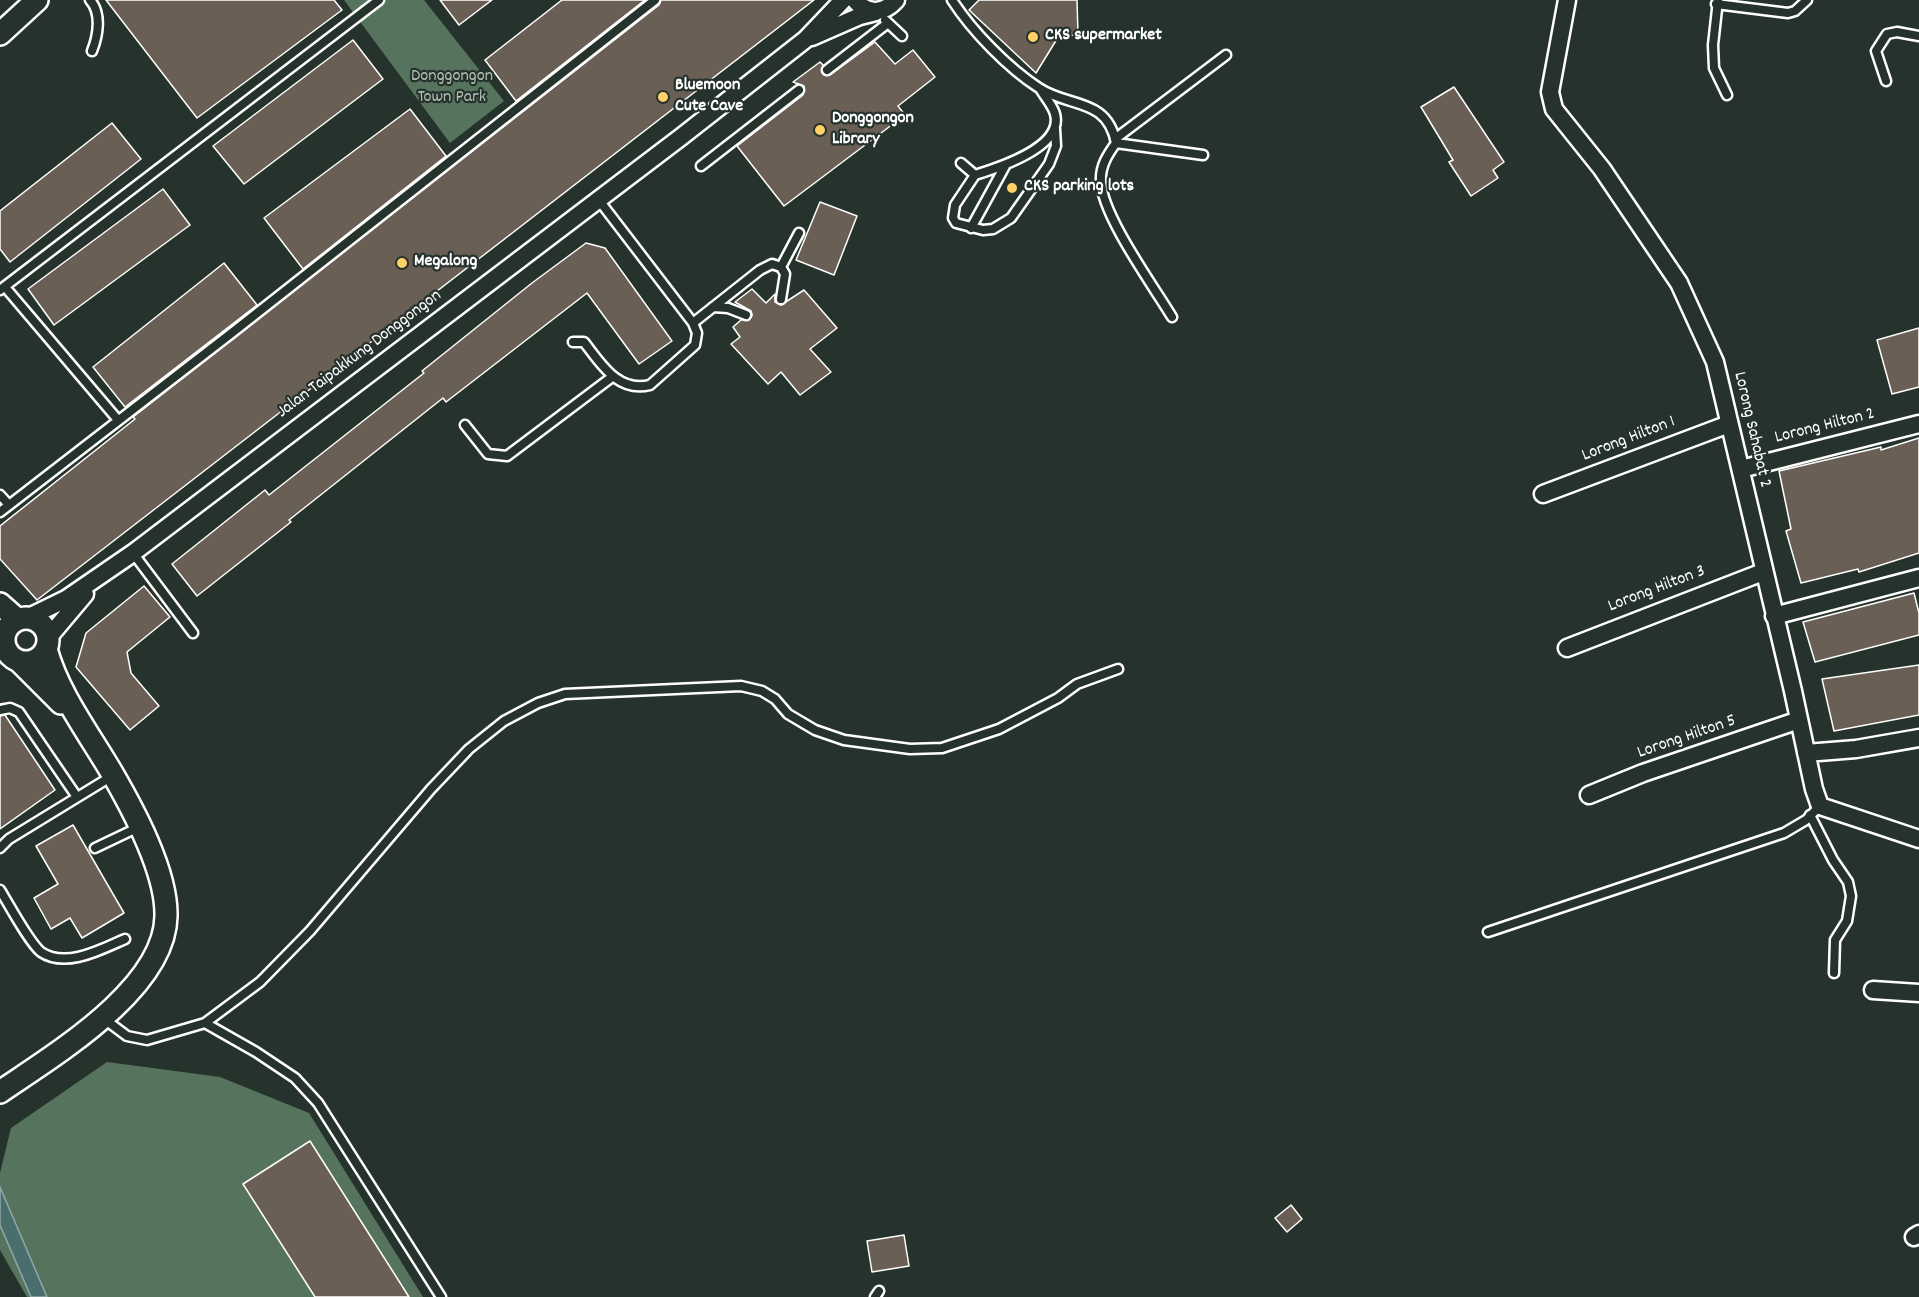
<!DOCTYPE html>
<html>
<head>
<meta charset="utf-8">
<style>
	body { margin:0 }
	canvas { display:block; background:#26332d }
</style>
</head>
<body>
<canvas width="1919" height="1297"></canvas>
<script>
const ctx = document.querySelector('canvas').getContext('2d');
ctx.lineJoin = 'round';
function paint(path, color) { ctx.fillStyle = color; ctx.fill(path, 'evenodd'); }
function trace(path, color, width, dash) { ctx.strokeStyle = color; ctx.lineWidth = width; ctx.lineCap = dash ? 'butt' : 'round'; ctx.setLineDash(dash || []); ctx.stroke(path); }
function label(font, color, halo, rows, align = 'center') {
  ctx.font = font + ' Dekko,sans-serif'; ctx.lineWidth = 4.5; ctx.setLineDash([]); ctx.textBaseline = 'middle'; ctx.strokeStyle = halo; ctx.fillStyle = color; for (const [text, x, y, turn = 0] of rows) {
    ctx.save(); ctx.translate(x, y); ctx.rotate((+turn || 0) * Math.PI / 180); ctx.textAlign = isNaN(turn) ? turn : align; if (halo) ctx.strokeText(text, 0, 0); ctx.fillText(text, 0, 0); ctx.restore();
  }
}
paint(new Path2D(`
	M344,0H424L504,101L450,143Z
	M107,1062L220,1077L309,1113L423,1297H27L0,1250V1173L11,1128Z`), '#56745d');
const water = new Path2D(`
	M0,1187L47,1297H31L0,1225Z`);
paint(water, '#4a6e6e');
trace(water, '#92a8a8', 1.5);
const building = new Path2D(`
	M106,0H334L342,10L197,118Z
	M440,0H492L459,25Z
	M562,0H645L516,101L485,60Z
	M661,0H814L37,600L0,559V526L135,419L133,417L659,5Z
	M979,0H1077L1078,34L1057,39L1036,73L969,10Z
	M353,40L383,79L244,184L213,146Z
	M875,42L895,64L913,50L935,77L898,106L905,115L784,206L737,146L803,95L804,86L793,82L820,62L823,65L822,73L830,75Z
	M1454,87L1504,162L1493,170L1498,178L1471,196L1449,162L1453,160L1421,107Z
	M410,109L446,156L303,269L264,218Z
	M112,123L141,159L10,262L0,249V211Z
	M163,189L190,225L54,325L28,289Z
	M820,202L857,216L834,275L796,260Z
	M586,243L605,248L672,341L639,364L587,293L446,402L443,398L289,520L291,522L197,596L172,564L265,490L269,495L424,373L422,371L532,283Z
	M224,263L257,305L125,407L93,367Z
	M752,289L766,303L775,294V302L781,305L804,290L837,328L810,349L831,372L800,395L781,372L768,384L731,344L740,337L733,327L741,320H749L752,315L751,311L735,302Z
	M1919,328V387L1892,394L1877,340Z
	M1919,438V553L1859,572L1858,569L1801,583L1786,531L1791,529L1779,471L1881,447V450Z
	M144,586L170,617L127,652L131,673L159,706L130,730L76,667L86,633Z
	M1914,593L1919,613V635L1815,662L1803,622Z
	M1919,665V715L1834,731L1822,679Z
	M5,715L55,790L0,829V716Z
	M73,825L124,913L82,938L70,918L51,929L34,898L58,884L36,846Z
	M310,1141L409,1297H315L243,1184Z
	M1291,1205L1302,1219L1287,1232L1275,1218Z
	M904,1235L909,1266L872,1272L867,1241Z`);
paint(building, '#6a5f55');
trace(building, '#fff', 1.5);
const service = new Path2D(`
	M90,0C102,13 98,36 92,51
	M952,0C972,31 1008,68 1039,88C1069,108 1107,97 1116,143C1108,154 1100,166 1101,181C1101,214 1154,287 1172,317
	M1718,0L1713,45L1714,68L1727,95
	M1716,4L1788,13L1795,11L1807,0
	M885,20L902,36
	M827,70L888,23
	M1886,81L1876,51L1887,34L1897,32L1919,36
	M1115,139L1226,55
	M1116,143L1203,155
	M961,163L975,175C998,168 1064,147 1055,114C1053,106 1045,97 1041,90
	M701,166L799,90
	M975,175L955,205L953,218L956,223L983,230L993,229L1011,218L1049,164L1056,146L1055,129
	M971,228L1005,166
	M781,267L799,233
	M5,287L118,420
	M0,290L379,0
	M713,307L728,308L746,315
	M693,323L760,270L772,264L781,267L785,274L781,299
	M573,342H584C601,364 618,393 650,385L695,345L697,333L693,323L598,199
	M465,425L488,454L507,456L612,377
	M0,495L9,505
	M0,512L233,332L655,0
	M133,553L193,633
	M0,710L10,708L19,712L77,797
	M1810,815L1833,860L1848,882L1851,896L1847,921L1835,940L1834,973
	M0,848L9,839L112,776
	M95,848L139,827
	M0,890C8,903 30,944 41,952C66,969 102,949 125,939
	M1488,932L1784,833L1806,820L1820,806
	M103,1018L127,1036L147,1040L205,1023L260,982L310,931L431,789L469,749L504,721L538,703L565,694L741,686L762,691L775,699L788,714L815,730L844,740L910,749L942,748L999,729L1058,698L1077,684L1118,669
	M205,1023L256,1052L295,1078L318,1103L441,1297
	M875,1297L879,1291`);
const minor = new Path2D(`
	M855,0C867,15 884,14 896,0
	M1567,0L1550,92L1554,109L1602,169L1679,283L1715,362L1793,691L1814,789L1820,806L1919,839
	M812,37L860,16L876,12
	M1741,469L1919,424
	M1543,494L1729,424
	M1774,616L1919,578
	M27,618L66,599L133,553L681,137L806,39L843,0
	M48,638L85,594
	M1567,648L1763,572
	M1806,753L1856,749L1919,738
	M1589,795L1643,773L1799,720
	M1873,990L1919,993
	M1914,1237L1919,1234`);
const tertiary = new Path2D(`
	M0,34L37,0
	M0,604L17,619
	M4 640a22 22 0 1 1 44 0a22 22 0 1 1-44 0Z
	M19,661L61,703
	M0,1092C54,1055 165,989 166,916C167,872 134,811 112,773C88,732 59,695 46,649`);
trace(service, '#fff', 13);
trace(minor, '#fff', 21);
trace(tertiary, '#fff', 26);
trace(service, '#26332d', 8);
trace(minor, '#26332d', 16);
trace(tertiary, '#26332d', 21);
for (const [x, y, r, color] of [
	[1033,37,6,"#ffd166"],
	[663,97,6,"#ffd166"],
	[820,130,6,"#ffd166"],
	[1012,188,6,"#ffd166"],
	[402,263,6,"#ffd166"]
]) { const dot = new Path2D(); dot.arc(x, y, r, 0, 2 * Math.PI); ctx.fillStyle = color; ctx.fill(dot); trace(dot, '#26332d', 2); }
label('bold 18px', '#fff', '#26332d', [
	["CKS supermarket",1045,37],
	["Bluemoon",675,87],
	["Cute Cave",675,108],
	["Donggongon",832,120],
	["Library",832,141],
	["CKS parking lots",1024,188],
	["Megalong",414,263]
], 'left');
label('18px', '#b3c0b6', '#26332d', [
	["Donggongon",452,78],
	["Town Park",452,99]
]);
label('18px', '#fff', '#26332d', [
	["Jalan Taipakkung Donggongon",360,355,-37],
	["Lorong Hilton 2",1825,427,-14],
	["Lorong Sahabat 2",1751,430,77],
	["Lorong Hilton 1",1629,440,-21],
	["Lorong Hilton 3",1657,590,-21],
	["Lorong Hilton 5",1687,738,-19]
]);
</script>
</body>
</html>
